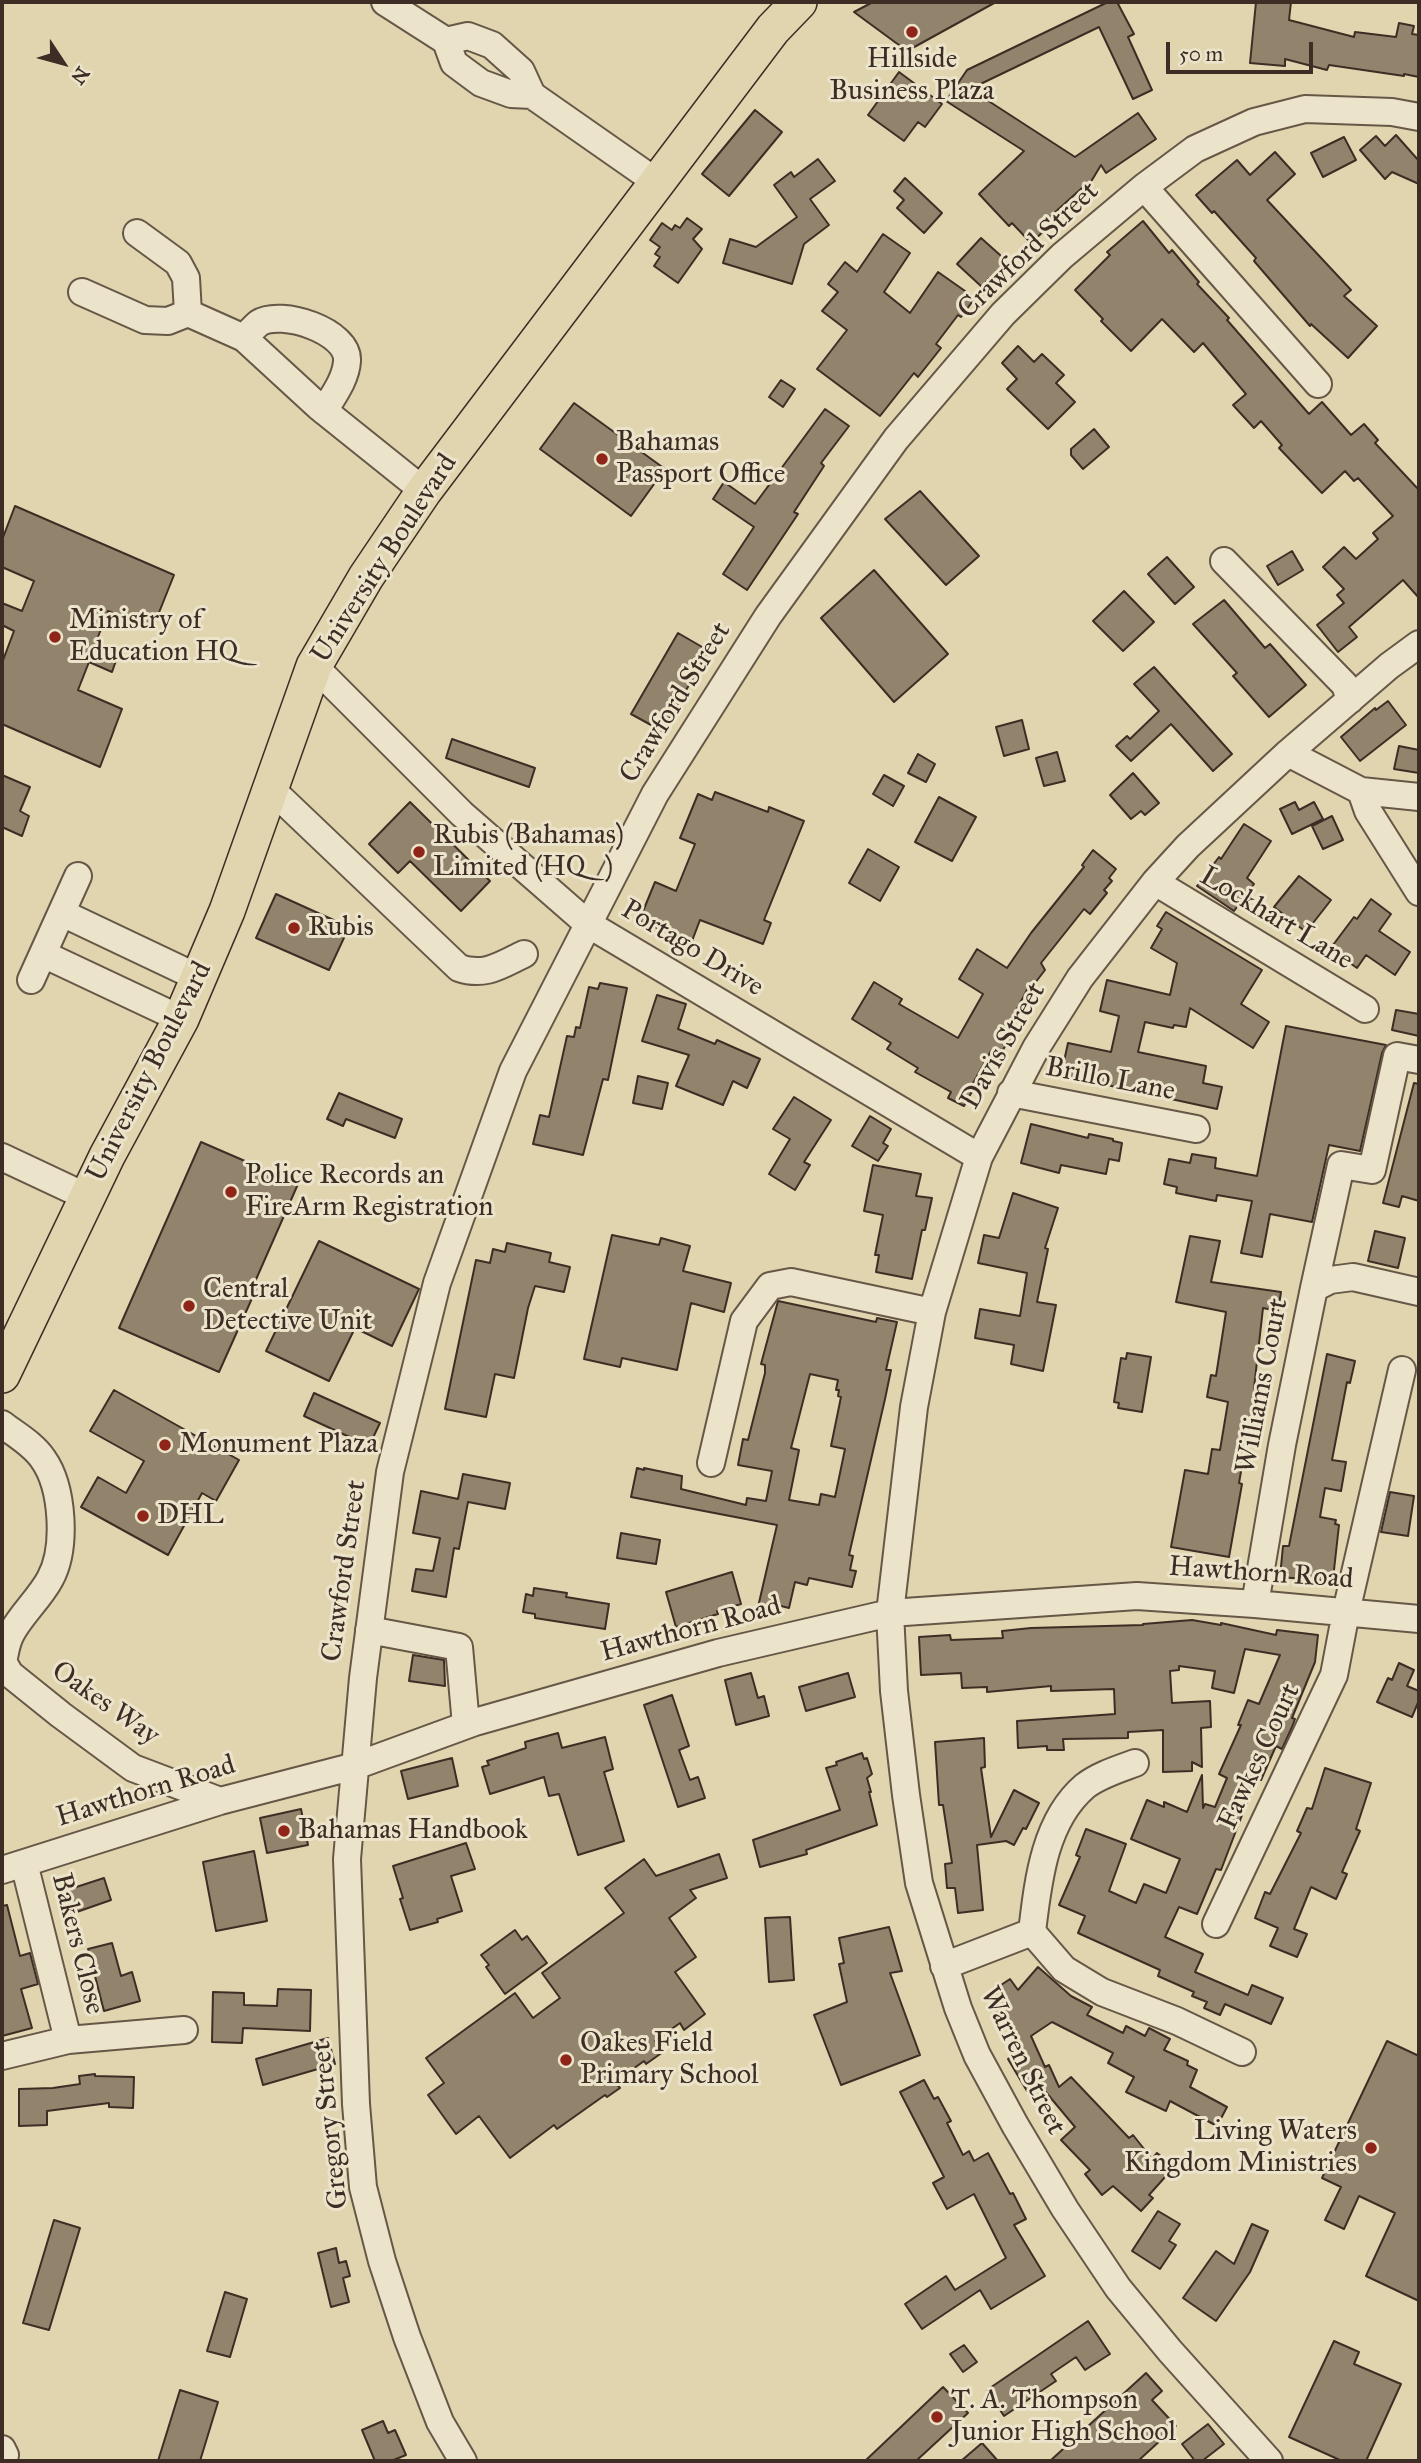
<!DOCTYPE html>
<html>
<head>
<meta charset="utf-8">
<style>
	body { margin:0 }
	#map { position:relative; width:1421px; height:2463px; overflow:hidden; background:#e0d5af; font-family:"IM FELL Great Primer",serif }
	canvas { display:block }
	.frame { position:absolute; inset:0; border:4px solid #3e2d24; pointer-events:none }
	.north { position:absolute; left:28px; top:28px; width:70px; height:70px; -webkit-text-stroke:5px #ebe4cb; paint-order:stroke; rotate:126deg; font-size:19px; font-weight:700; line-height:28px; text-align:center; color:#3e2d24 }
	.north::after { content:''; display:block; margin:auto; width:24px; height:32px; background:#3e2d24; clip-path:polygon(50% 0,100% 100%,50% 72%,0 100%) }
	.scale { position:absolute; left:1166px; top:42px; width:147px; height:32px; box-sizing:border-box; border:4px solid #3e2d24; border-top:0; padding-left:9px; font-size:21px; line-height:24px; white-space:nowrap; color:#3e2d24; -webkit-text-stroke:5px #ebe4cb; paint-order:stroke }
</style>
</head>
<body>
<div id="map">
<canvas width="1421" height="2463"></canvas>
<div class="frame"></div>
<div class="north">N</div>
<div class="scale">50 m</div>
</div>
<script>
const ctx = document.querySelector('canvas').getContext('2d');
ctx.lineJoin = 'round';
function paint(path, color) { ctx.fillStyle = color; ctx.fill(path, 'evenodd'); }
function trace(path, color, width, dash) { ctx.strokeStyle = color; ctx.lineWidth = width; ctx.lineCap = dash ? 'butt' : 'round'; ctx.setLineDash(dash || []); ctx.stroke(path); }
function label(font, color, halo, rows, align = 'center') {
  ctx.font = font + ' "IM FELL Great Primer",serif'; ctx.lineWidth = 6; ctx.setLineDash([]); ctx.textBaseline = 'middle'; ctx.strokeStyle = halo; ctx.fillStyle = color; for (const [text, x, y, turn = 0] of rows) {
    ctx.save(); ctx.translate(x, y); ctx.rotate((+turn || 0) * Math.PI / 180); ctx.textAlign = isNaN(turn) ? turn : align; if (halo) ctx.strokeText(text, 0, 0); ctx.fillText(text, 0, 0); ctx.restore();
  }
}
const building = new Path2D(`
	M873,2H996L907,51L854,12Z
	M1108,2H1117L1134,34L1128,37L1152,90L1133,99L1099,27L970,89L1075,157L1138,113L1156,139L1106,173L1101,165L1086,190L1082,188L1043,223L1047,228L1031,243L1012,223L1009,226L979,194L1024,151L946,101L967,70Z
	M1256,2H1291L1289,20L1354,37L1355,32L1396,37L1399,23L1414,26L1412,34L1419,35V77L1404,74V76L1329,65L1327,70L1285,59V66L1250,63Z
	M899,72L942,104L925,127L918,122L904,141L868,115Z
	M755,110L782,132L729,196L702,174Z
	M1396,135L1419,161V184L1392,172L1385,179L1360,150L1376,136L1385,146Z
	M1344,137L1356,160L1323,177L1311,153Z
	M1275,152L1295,174L1267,200L1351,290L1344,296L1377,326L1348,358L1311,324L1310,326L1254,261L1256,258L1214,211L1212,213L1196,195L1237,160L1250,175Z
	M818,159L835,181L810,199L829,225L804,244L792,284L723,263L730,239L756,247L797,217L774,185L791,172L794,177Z
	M905,178L942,213L924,233L897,208L904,200L894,191Z
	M687,218L702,229L693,239L702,249L678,283L654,266L660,257L655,254L660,247L650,240L662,223L672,230L675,225L680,228Z
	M1143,221L1169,253L1172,250L1199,282L1197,284L1229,318L1227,320L1309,414L1322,402L1351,435L1364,424L1378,440L1375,443L1419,490V598L1403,580L1349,627L1357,637L1338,652L1317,625L1344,603L1337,595L1344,589L1323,567L1344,547L1356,559L1378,539L1373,533L1393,516L1358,478L1354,481L1345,471L1322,493L1279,448L1282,445L1261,421L1254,428L1233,405L1246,394L1203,343L1194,352L1162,319L1131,351L1101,321L1103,319L1075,290L1110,255L1107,252Z
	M883,234L910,253L884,292L910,313L938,272L975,298L961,317L958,315L936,344L941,348L918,377L914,373L880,416L817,369L847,330L822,311L838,292L828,284L845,262L857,272Z
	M981,238L1009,263L992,281L989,278L982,287L957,264Z
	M1018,346L1034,362L1042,354L1064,375L1056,383L1075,402L1048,429L1007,389L1017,379L1002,363Z
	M781,380L795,389L783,407L769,397Z
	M574,403L665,469L631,516L540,449Z
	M825,409L849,426L821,463L824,466L794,512L798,514L747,590L723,574L754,527L713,499L724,482L755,504Z
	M1094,429L1109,447L1083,469L1071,455V449Z
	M920,491L979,556L946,585L885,519Z
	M15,506L174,575L152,630L108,611L96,642L119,652L112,672L89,662L78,690L122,709L100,767L2,724V663L14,631L2,625V603L22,611L34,581L2,567V540Z
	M1292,551L1303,570L1278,585L1267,566Z
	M1167,557L1194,587L1175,604L1148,574Z
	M874,570L948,654L894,702L821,618Z
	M1124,591L1154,622L1123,651L1093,621Z
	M1224,600L1265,648L1270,644L1306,685L1269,717L1233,676L1237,673L1193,624Z
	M678,633L709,651L662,731L631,714Z
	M1154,667L1232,754L1213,771L1171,724L1131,761L1116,746L1127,736L1130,739L1159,711L1134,684Z
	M1388,701L1406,725L1360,761L1341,737L1375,708L1376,710Z
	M1022,720L1029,749L1004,756L996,727Z
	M452,739L535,768L529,787L446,758Z
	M1399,746L1419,750V773L1394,769Z
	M1057,752L1065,781L1044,786L1036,758Z
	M918,754L935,764L926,782L908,773Z
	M1133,773L1159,803L1145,815L1141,811L1131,819L1110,795Z
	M2,775L30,787L20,811L29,816L22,836L2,827Z
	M884,775L904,786L893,806L873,794Z
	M715,792L768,812L769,807L804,821L764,920L771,923L763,944L700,920L692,941L639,921L655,882L676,891L695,844L680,838L698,794L712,800Z
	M939,797L976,817L952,861L915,842Z
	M410,802L490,881L461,911L410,861L398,873L369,844Z
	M1295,802L1299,810L1314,802L1323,819L1292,834L1280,809Z
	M1332,816L1343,840L1323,849L1312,826Z
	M1244,824L1271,841L1247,878L1254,884L1234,911L1197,886L1219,857L1221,859Z
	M868,849L899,867L880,901L849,883Z
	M1093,850L1116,869L1109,878L1112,881L1104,890L1107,893L1090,914L1084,909L1041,963L1045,970L1035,983L1032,981L1007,1027L1014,1031L1000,1055L991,1051L972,1085L975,1086L964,1106L948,1098L951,1092L915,1072L918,1068L887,1049L891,1043L852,1019L874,982L902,999L899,1004L958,1038L983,994L959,979L977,949L1007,968L1031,933L1084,867L1082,865Z
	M1299,876L1331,900L1306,932L1274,907Z
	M276,894L349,927L329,970L256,938Z
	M1371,899L1391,914L1379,931L1410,952L1395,975L1366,955L1357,968L1330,949L1354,917L1357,919Z
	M1166,912L1262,970L1241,1004L1269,1022L1253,1048L1190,1008L1186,1027L1174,1025L1173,1028L1145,1022L1138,1052L1206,1066L1203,1083L1222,1087L1217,1109L1061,1075L1068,1043L1111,1052L1119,1016L1100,1011L1107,980L1170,995L1177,963L1151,948L1162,929L1157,926Z
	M600,983L627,988L608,1080L603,1079L583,1155L533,1144L540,1115L549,1117L567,1036L574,1037L576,1027L580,1028L589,987L598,989Z
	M657,995L686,1004L678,1029L715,1044L717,1040L760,1059L747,1088L733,1081L723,1105L676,1086L689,1055L642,1041Z
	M1396,1010L1419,1014V1036L1392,1030Z
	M1286,1026L1386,1045L1382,1053L1360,1151L1329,1145L1312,1222L1270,1214L1262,1257L1241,1253L1252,1201L1217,1195L1216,1201L1176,1193L1177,1187L1164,1184L1169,1159L1190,1163L1192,1154L1216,1158L1215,1168L1257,1176Z
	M638,1076L668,1083L662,1109L633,1103Z
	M1414,1083L1419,1084V1201L1402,1196L1399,1207L1383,1203Z
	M339,1093L402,1119L395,1138L346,1119L343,1126L327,1119Z
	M794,1097L831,1120L804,1162L810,1165L795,1190L769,1174L790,1139L773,1129Z
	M870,1116L891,1129L883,1143L888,1146L878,1161L852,1146Z
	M1031,1124L1088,1138L1089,1134L1113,1139V1141L1122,1143L1119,1161L1109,1159L1106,1174L1061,1165L1059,1173L1021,1163Z
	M201,1142L298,1184L254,1284L258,1285L219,1372L119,1328Z
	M873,1165L921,1174L916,1196L932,1198L925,1230H922L912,1279L876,1272L879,1255H875L883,1215L864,1211Z
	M1013,1193L1058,1208L1045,1248L1048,1249L1037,1302L1056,1305L1043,1371L1011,1364L1014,1345L975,1338L980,1309L1020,1316L1027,1273L978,1263L984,1235L999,1238Z
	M1375,1231L1405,1238L1398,1268L1368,1261Z
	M612,1235L659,1245L661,1238L690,1246L683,1271L731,1283L724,1312L691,1303L677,1370L622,1358L620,1367L584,1359Z
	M1190,1236L1220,1241L1211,1282L1281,1292L1278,1311L1263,1308L1254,1388L1263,1390L1254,1427L1249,1425L1239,1483L1242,1484L1229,1557L1171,1547L1185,1470L1208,1474L1212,1449L1220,1450L1228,1402L1207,1397L1211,1375L1216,1376L1226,1312L1176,1302Z
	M319,1241L419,1289L392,1346L355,1328L329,1381L266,1351Z
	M507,1243L551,1253L549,1262L570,1267L564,1292L535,1286L528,1308L514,1378L495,1374L486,1417L445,1409L476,1260L490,1263L493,1249L505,1252Z
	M778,1301L876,1322L877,1318L897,1322L886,1370H891L885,1399L849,1555L853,1556L850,1570L856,1571L852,1587L809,1578L807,1585L795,1582L789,1608L777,1605L775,1612L758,1607L777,1525L631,1497L637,1468L644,1470V1468L682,1476L681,1489L746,1505L747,1498L766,1501L772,1471L738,1465L743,1439L748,1440L765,1373V1365L761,1364ZM810,1374L838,1380L836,1390H839L838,1396L841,1397L831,1446L845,1449L835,1497L821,1494L819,1505L789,1500L799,1450L791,1448Z
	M1127,1353L1151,1357L1142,1412L1118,1408L1119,1403L1114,1402L1121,1358L1126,1359Z
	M1327,1354L1355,1361L1350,1383L1347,1382L1332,1460L1346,1462L1341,1491L1325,1488L1320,1517L1336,1520L1335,1524L1339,1525L1333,1579H1327V1581L1280,1577L1283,1546H1289Z
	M114,1390L239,1460L216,1501L202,1493L168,1555L81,1507L98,1477L126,1493L144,1461L90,1431Z
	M314,1393L380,1423L369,1446L304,1416Z
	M463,1474L510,1483L505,1509L468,1502L459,1549L454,1548L446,1597L412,1591L416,1569L433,1571L440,1538L413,1533L421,1491L458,1499Z
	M1390,1492L1414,1496L1408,1536L1381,1532Z
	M621,1533L660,1540L656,1564L617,1558Z
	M732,1572L741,1604L717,1611L718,1614L676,1627L666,1592Z
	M534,1588L567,1593L566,1597L609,1604L605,1629L535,1618V1614L523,1612L526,1594L533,1596Z
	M1192,1620L1221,1625V1623L1276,1635L1277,1630L1318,1635L1315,1662L1292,1718L1295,1719L1292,1727L1282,1749L1276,1746L1261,1780L1259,1779L1252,1789L1221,1870L1216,1869L1197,1914L1179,1907L1165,1937L1203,1954L1195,1972L1248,1995L1252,1985L1283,1998L1271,2024L1225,2004L1220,2015L1204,2008L1207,2002L1192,1996L1194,1992L1158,1976L1160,1970L1078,1933L1085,1916L1059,1905L1080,1857L1076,1855L1086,1829L1126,1844L1109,1891L1136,1903L1144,1884L1166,1893L1180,1859L1131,1839L1147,1800L1164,1807V1802L1187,1812L1202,1775L1203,1808L1205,1804L1215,1807L1227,1778L1219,1774L1241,1725H1238L1248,1700L1259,1704L1280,1655L1245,1649L1234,1693L1212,1688L1215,1671L1179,1666V1670L1170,1671L1172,1703L1210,1701L1211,1727L1201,1728L1202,1767L1192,1762V1771L1163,1772V1730L1128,1732V1738L1063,1739L1064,1750H1047V1746L1018,1748L1017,1721L1115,1714L1114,1689L1051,1691V1686L987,1692V1687L962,1688L961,1673L921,1675L919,1637L950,1635L951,1640L1003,1638L1002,1631L1031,1628L1143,1625V1624Z
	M413,1655L444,1660L445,1686L409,1681Z
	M1399,1663L1414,1670L1407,1686L1419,1691V1700L1412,1717L1377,1702L1388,1678L1392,1680Z
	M751,1673L758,1698L764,1696L769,1716L736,1725L725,1680Z
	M848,1673L855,1697L806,1711L799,1687Z
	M672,1695L689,1746L679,1750L690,1780L698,1777L705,1798L678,1807L644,1705Z
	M558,1733L562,1748L605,1737L613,1769L604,1772L624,1841L578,1855L559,1794L549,1796L544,1777L490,1794L482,1767L489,1765L487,1761L526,1748L525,1742Z
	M984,1738L985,1767L981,1768L991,1837L1014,1790L1039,1803L1026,1829L1023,1828L1014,1845L1006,1841L977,1845L983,1910L958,1913L955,1888H947L945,1864L952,1863L943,1805H939L935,1742Z
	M862,1753L864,1759L867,1758L872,1774L867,1778L871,1792H869L877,1825L806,1850L807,1854L760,1867L753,1840L840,1810L826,1768L837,1765L836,1762Z
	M452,1758L458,1786L408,1799L401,1771Z
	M1325,1768L1371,1783L1356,1829L1360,1831L1342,1872L1347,1874L1336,1899L1311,1887L1294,1929L1307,1934L1297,1957L1270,1946L1278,1928L1255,1918L1265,1892L1270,1894L1301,1833L1297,1831L1307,1808L1312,1809Z
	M301,1809L308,1845L267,1853L260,1818Z
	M466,1843L475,1869L451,1876L462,1911L437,1919L438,1922L410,1930L400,1899L403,1898L393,1866Z
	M254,1851L267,1921L216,1931L203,1862Z
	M719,1854L727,1878L690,1890L696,1898L669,1918L696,1957L675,1972L705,2014L684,2030L680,2023L655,2041L663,2052L646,2064L644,2061L615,2082L620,2088L607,2097L605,2095L557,2129L554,2125L510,2158L479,2116L456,2134L428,2095L444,2083L426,2058L515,1993L533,2018L560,1998L542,1973L624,1913L605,1888L644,1859L656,1876Z
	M104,1878L111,1900L71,1914L64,1891Z
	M7,1905L20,1956L30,1953L38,1984L21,1989L32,2028L2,2036V1906Z
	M790,1917L794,1980L769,1982L765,1918Z
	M889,1927L902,1971L890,1973L920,2055L841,2085L814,2015L847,2002L839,1964L844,1963L839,1938Z
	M515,1930L522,1940L527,1936L547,1963L505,1994L486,1967L489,1965L481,1955Z
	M112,1943L121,1976L132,1972L140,2001L104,2011L88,1949Z
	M1038,1967L1071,1996L1092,2007L1087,2015L1123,2033L1126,2026L1145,2036L1149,2028L1170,2039L1164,2050L1188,2061L1187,2065L1197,2070L1190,2087L1227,2107L1217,2126L1170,2101L1166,2111L1126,2092L1134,2077L1108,2063L1113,2053L1052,2022L1031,2036L1045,2067L1049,2065L1059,2087L1071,2077L1129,2138L1133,2135L1152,2159L1157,2153L1174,2167L1149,2195L1153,2198L1141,2211L1113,2186L1102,2195L1085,2174L1090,2170L1061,2140L1075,2127L1040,2085L1027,2091L1008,2059L1023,2052L986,1995L1010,1979L1018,1990Z
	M278,1989L311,1990L310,2031L243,2028L242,2043L212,2042L213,1992L244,1993V2005L277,2006Z
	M328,2038L335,2064L263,2085L256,2059Z
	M1387,2041L1419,2056V2301L1366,2276L1395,2213L1359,2196L1344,2229L1325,2220L1341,2187L1322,2178Z
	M95,2074V2076L134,2077L133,2108L109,2107V2103L47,2111V2125L19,2126V2089L53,2088L80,2084L79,2076Z
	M924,2080L934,2099L938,2097L951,2121L947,2123L963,2155L969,2151L974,2161L988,2153L1010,2194L1013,2193L1026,2219L1014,2225L1045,2276L991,2309L980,2290L922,2329L905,2304L946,2276L955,2290L1006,2258L974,2194L947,2209L933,2183L944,2177L900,2092Z
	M1158,2211L1180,2224L1169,2241L1176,2245L1160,2269L1132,2251Z
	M54,2220L80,2228L49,2330L23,2323Z
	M1252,2224L1268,2231L1250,2272L1216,2321L1183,2298L1216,2251L1234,2264Z
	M336,2248L339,2263L346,2261L350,2276L343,2278L349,2302L331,2307L318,2253Z
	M225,2292L247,2299L230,2357L207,2351Z
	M1088,2321L1110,2354L1085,2370L1076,2357L1051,2374L1056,2381L1004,2416L987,2390Z
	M1334,2341L1359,2352L1354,2364L1401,2384L1366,2461H1342L1289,2437Z
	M964,2345L977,2362L963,2372L950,2354Z
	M1146,2373L1162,2391L1152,2400L1176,2426L1138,2461H1050Z
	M943,2387L968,2413L916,2461H865Z
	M180,2390L218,2402L200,2461H158Z
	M383,2421L388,2433L395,2430L406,2455L391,2461H375L362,2430Z
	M1208,2424L1224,2444L1202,2461H1195L1182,2444Z
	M982,2443L998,2461H961Z`);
paint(building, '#92846c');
trace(building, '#3e2d24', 2);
const minor = new Path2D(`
	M385,2L446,41L454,63L481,83L511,94L532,95
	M446,41L468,36L492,45L521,71L532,95L658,183
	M1144,187L1318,384
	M137,233L178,263L186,278L188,313
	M82,292L145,320L168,321L188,313L244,338L318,406L424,491
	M244,338C248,334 254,327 259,323C281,309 349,331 347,361C346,379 333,396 324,411
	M1224,561L1345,685L1350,700
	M314,666L462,814L588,924L979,1157
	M1288,753L1361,791L1419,797
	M271,789L459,968C485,977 501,965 524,954
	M1361,791L1368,811L1419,892
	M1155,882L1365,1009
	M62,913L199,978
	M43,954L181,1019
	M31,980L78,876
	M1011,1093L1196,1129
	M2,1157L87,1197
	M1314,1288L1341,1165L1372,1170L1397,1056L1419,1060
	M2,1424C16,1435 33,1444 43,1459C63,1487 67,1548 50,1579C40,1598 18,1618 10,1636C6,1644 5,1654 3,1662
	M711,1463L744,1321L770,1286L791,1282L932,1312
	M1255,1604L1282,1445L1314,1288L1330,1280L1353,1277L1419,1292
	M369,1630L459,1647L466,1725
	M2,1660L10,1674L61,1715L133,1768L220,1801
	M1135,1763C1119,1769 1099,1775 1085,1786C1044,1821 1038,1882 1032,1932L1064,1969L1102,1992L1177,2021L1242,2052
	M24,1863L68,2040
	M2,1870L220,1801L355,1766L475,1722L718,1653L890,1613L1137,1596L1255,1604L1419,1619
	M1216,1924L1334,1675L1346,1612L1402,1370
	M944,1966L1032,1932
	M2,2056L68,2040L184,2030
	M2,2449L5,2455L2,2461
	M463,2461L440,2422L407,2337L382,2261L363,2187L356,2104L347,1859L363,1678L390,1472L437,1283L513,1071L655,794L768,616L896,439L1003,314L1062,256L1144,187L1195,149L1254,122L1305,109L1392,112L1419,117
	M1269,2461L1170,2351L1118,2288L1065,2209L1015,2125L977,2055L958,2008L919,1883L906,1795L894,1691L890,1613L914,1407L932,1312L979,1157L1036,1048L1080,978L1155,882L1188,846L1288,753L1389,666L1419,644`);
const major = new Path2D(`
	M2,1375L107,1156L181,1019L227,911L314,666L366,577L424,491L773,29L799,2`);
trace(minor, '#665747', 30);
trace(major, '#3e2d24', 38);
trace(minor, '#ebe4cb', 26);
trace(major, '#e0d5af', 35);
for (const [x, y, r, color] of [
	[912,32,7,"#8f2418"],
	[602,459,7,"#8f2418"],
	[55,637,7,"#8f2418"],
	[419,852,7,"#8f2418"],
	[294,928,7,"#8f2418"],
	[231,1192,7,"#8f2418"],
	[189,1306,7,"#8f2418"],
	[165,1445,7,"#8f2418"],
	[143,1516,7,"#8f2418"],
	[284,1831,7,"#8f2418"],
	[566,2060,7,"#8f2418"],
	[1371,2148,7,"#8f2418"],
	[937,2417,7,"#8f2418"]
]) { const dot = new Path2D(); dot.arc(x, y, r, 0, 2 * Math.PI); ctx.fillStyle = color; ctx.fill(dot); trace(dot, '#ebe4cb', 2.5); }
label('28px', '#3e2d24', '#ebe4cb', [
	["Hillside",912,60,"center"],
	["Business Plaza",912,92,"center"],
	["Bahamas",616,443],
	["Passport Office",616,475],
	["Ministry of",69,621],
	["Education HQ",69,653],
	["Rubis (Bahamas)",433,836],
	["Limited (HQ)",433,868],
	["Rubis",308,928],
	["Police Records an",245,1176],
	["FireArm Registration",245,1208],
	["Central",203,1290],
	["Detective Unit",203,1322],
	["Monument Plaza",179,1445],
	["DHL",157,1516],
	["Bahamas Handbook",298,1831],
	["Oakes Field",580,2044],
	["Primary School",580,2076],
	["Living Waters",1357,2132,"right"],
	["Kingdom Ministries",1357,2164,"right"],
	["T. A. Thompson",951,2401],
	["Junior High School",951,2433]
], 'left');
label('28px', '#3e2d24', '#ebe4cb', [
	["Crawford Street",1029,251,-44],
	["University Boulevard",385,559,-57],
	["Crawford Street",676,703,-58],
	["Lockhart Lane",1276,919,31],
	["Portago Drive",692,949,31],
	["Davis Street",1004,1046,-60],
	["University Boulevard",150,1072,-63],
	["Brillo Lane",1110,1080,11],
	["Williams Court",1263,1386,-79],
	["Crawford Street",345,1571,-82],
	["Hawthorn Road",1261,1574,4],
	["Hawthorn Road",691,1630,-15],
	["Oakes Way",105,1704,35],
	["Fawkes Court",1260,1757,-65],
	["Hawthorn Road",146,1792,-17],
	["Bakers Close",77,1944,76],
	["Warren Street",1022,2061,64],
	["Gregory Street",331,2125,-96]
]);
</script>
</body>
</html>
